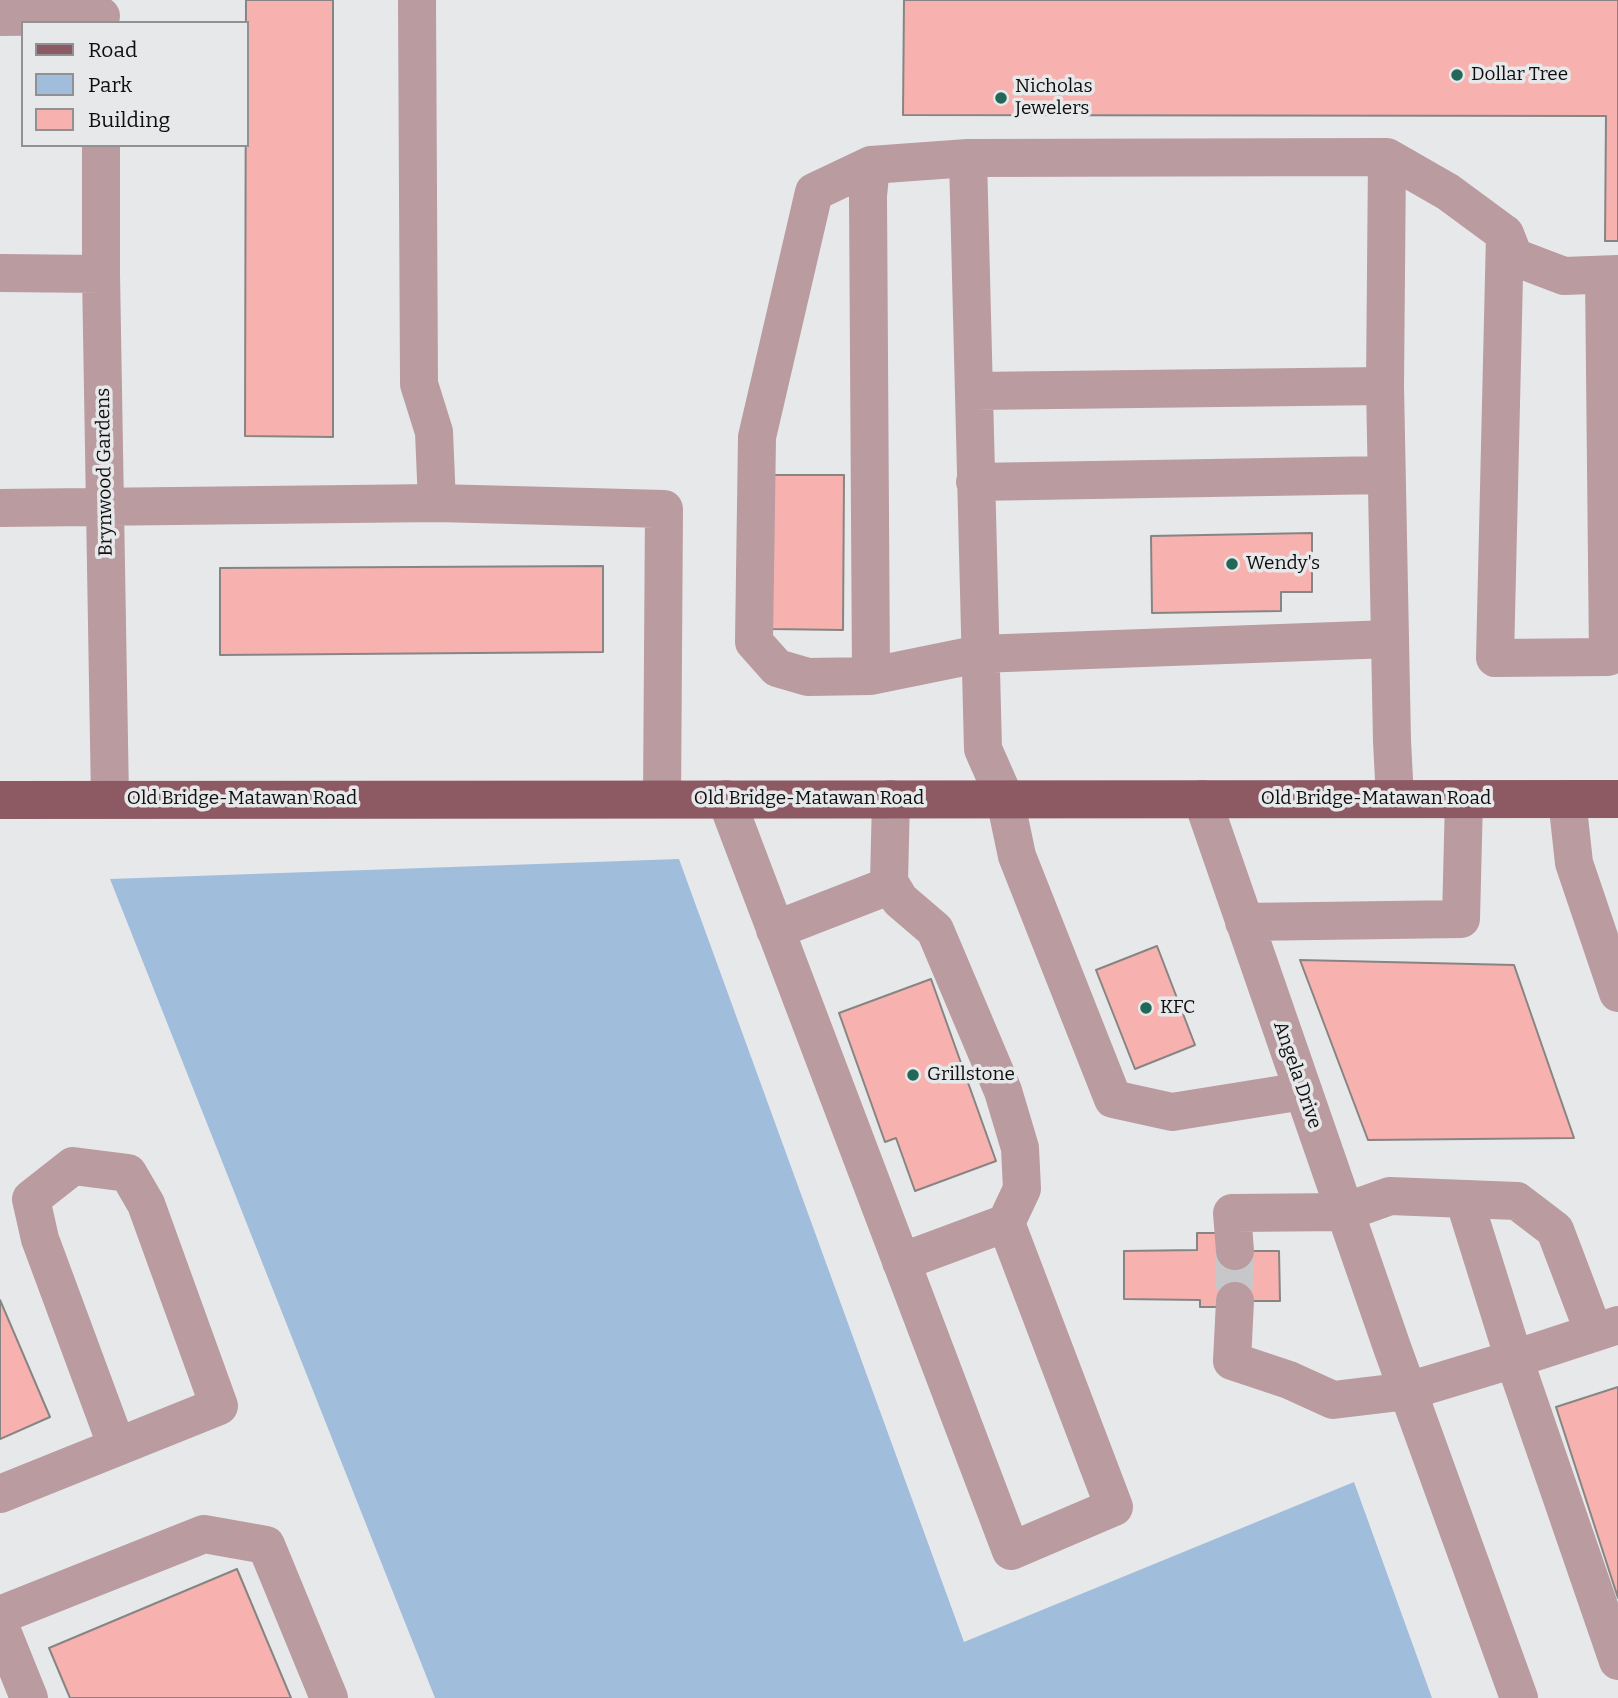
<!DOCTYPE html>
<html>
<head>
<meta charset="utf-8">
<style>
	body { margin:0 }
	#map { position:relative; width:1618px; height:1698px; overflow:hidden; background:#e7e8ea; font-family:Bitter,serif }
	canvas { display:block }
	.legend { position:absolute; left:21px; top:21px; width:228px; height:126px; box-sizing:border-box; background:#e7e8ea; border:2px solid #919193; margin:0; padding:9px 12px; list-style:none; font-size:21px; color:#0f0f10 }
	.legend li { display:flex; align-items:center; gap:14px; height:35px }
	.legend b { width:35px; border:2px solid #919193 }
</style>
</head>
<body>
<div id="map">
<canvas width="1618" height="1698"></canvas>
<ul class="legend">
<li><b style="height:9px;background:#8d5a64"></b>Road</li>
<li><b style="height:19px;background:#a1bddc"></b>Park</li>
<li><b style="height:19px;background:#f7b2af"></b>Building</li>
</ul>
</div>
<script>
const ctx = document.querySelector('canvas').getContext('2d');
ctx.lineJoin = 'round';
function paint(path, color) { ctx.fillStyle = color; ctx.fill(path, 'evenodd'); }
function trace(path, color, width, dash) { ctx.strokeStyle = color; ctx.lineWidth = width; ctx.lineCap = dash ? 'butt' : 'round'; ctx.setLineDash(dash || []); ctx.stroke(path); }
function label(font, color, halo, rows, align = 'center') {
  ctx.font = font + ' Bitter,serif'; ctx.lineWidth = 7; ctx.setLineDash([]); ctx.textBaseline = 'middle'; ctx.strokeStyle = halo; ctx.fillStyle = color; for (const [text, x, y, turn = 0] of rows) {
    ctx.save(); ctx.translate(x, y); ctx.rotate((+turn || 0) * Math.PI / 180); ctx.textAlign = isNaN(turn) ? turn : align; if (halo) ctx.strokeText(text, 0, 0); ctx.fillText(text, 0, 0); ctx.restore();
  }
}
paint(new Path2D(`
	M679,859L964,1642L1354,1482L1432,1698H435L110,879Z`), '#a1bddc');
const building = new Path2D(`
	M246,0H333V437L245,436Z
	M904,0H1618V241H1605L1606,116L903,115Z
	M772,475H844L843,630L771,629Z
	M1312,533V592H1281V611L1152,613L1151,536Z
	M603,566V652L220,655V568Z
	M1157,946L1195,1045L1135,1069L1096,970Z
	M1300,960L1514,965L1574,1138L1368,1140Z
	M931,979L996,1161L915,1191L896,1138L885,1142L839,1013Z
	M1197,1233H1228L1235,1251H1279L1280,1301H1226L1228,1307H1200V1300L1124,1299V1251L1197,1250Z
	M0,1300L50,1417L0,1439Z
	M1618,1387V1598L1556,1407Z
	M237,1569L291,1698H70L49,1648Z`);
paint(building, '#f7b2af');
trace(building, '#878584', 2);
trace(new Path2D(`
	M1235,1251V1301`), '#c7c7c9', 38, [38, 19]);
trace(new Path2D(`
	M417,0L419,384L434,432L437,503
	M0,17L101,16
	M101,145V274L110,799
	M1387,157L1385,386L1392,741L1395,799
	M968,158L871,165L814,192L757,437L754,642L777,668L808,677L871,676L979,654L1390,639
	M1505,234L1495,658L1608,657L1604,275
	M0,273L101,274
	M974,391L1385,386
	M975,482L1386,475
	M0,508L437,503L664,509L662,799
	M871,676L868,196L871,165
	M726,799L1011,1551L1114,1507L1006,1223L1022,1189L1020,1148L1003,1091L935,930L900,900L889,882L891,799
	M1202,799L1393,1350L1519,1698
	M1567,799L1574,863L1618,993
	M1244,922L1461,919L1464,799
	M775,930L891,885
	M1303,1091L1172,1112L1113,1099L1017,856L1005,799L983,749L968,158L1387,157L1448,192L1505,234L1514,257L1564,276L1618,274
	M1235,1251L1232,1213L1345,1212L1390,1196L1517,1201L1555,1230L1594,1333
	M901,1262L1006,1223
	M1235,1301L1232,1361L1289,1380L1333,1400L1408,1391L1514,1359L1464,1199
	M1618,1325L1514,1359L1618,1661
	M0,1494L219,1406L146,1204L128,1173L73,1166L31,1199L40,1239L117,1447
	M0,1615L204,1534L266,1545L329,1698
	M0,1626L29,1698`), '#b99ba0', 38);
trace(new Path2D(`
	M0,800L1618,799`), '#8d5a64', 38);
for (const [x, y, r, color] of [
	[1457,75,7,"#226758"],
	[1001,98,7,"#226758"],
	[1232,564,7,"#226758"],
	[1146,1008,7,"#226758"],
	[913,1075,7,"#226758"]
]) { const dot = new Path2D(); dot.arc(x, y, r, 0, 2 * Math.PI); ctx.fillStyle = color; ctx.fill(dot); trace(dot, '#e7e8ea', 2.5); }
label('19px', '#0f0f10', '#e7e8ea', [
	["Dollar Tree",1471,75],
	["Nicholas",1015,87],
	["Jewelers",1015,109],
	["Wendy's",1246,564],
	["KFC",1160,1008],
	["Grillstone",927,1075]
], 'left');
label('19px', '#0f0f10', '#e7e8ea', [
	["Brynwood Gardens",105,472,-91],
	["Old Bridge-Matawan Road",242,799],
	["Old Bridge-Matawan Road",809,799],
	["Old Bridge-Matawan Road",1376,799],
	["Angela Drive",1297,1075,71]
]);
</script>
</body>
</html>
